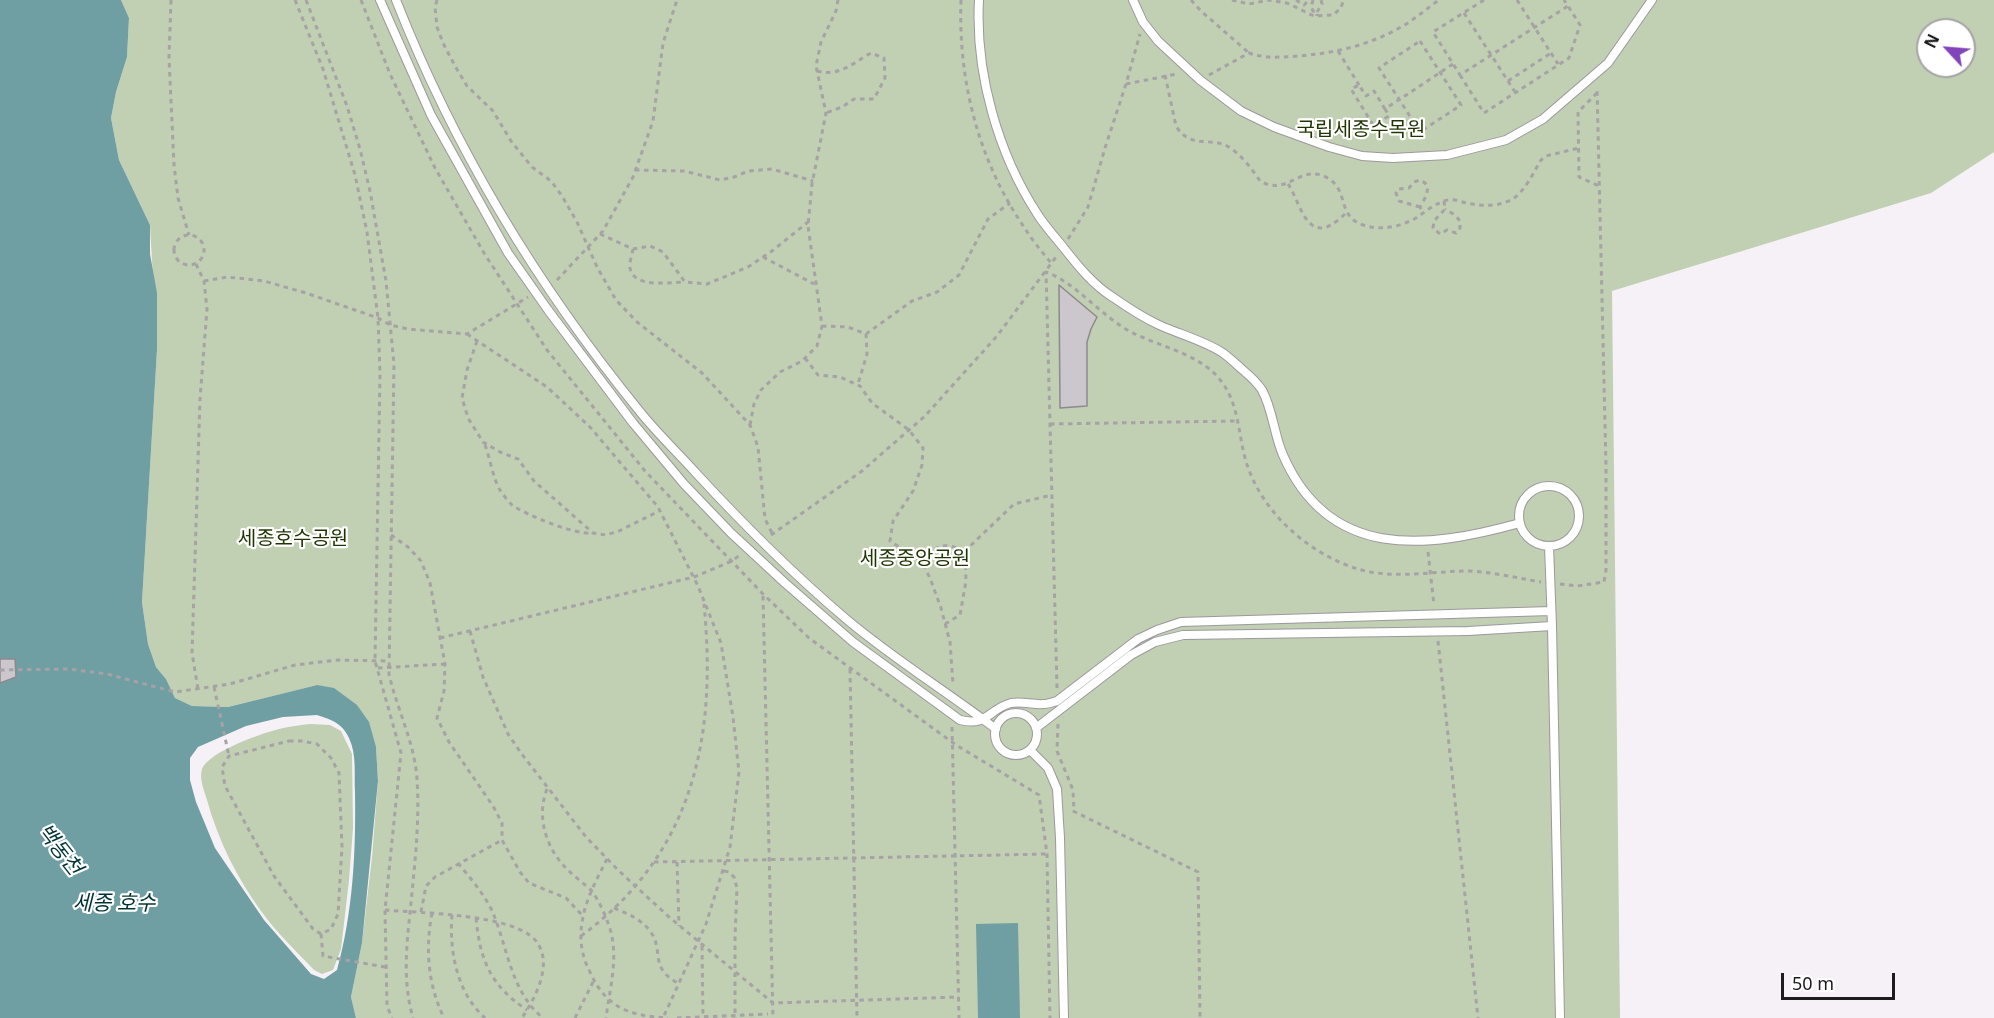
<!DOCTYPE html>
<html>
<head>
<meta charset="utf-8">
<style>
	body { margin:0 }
	#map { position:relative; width:1994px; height:1018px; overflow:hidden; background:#f6f1f6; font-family:"Noto Sans",sans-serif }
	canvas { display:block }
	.north { position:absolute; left:1916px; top:18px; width:60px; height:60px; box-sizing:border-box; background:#fff; border:2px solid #a5a4a5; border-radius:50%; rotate:296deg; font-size:16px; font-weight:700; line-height:24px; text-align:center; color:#1d1b1d }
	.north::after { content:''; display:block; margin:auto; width:21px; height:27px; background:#8144ba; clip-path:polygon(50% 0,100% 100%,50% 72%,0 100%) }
	.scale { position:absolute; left:1781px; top:973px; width:114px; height:27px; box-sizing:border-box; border:3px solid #1d1b1d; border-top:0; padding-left:8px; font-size:18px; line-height:21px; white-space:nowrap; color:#1d1b1d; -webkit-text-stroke:4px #fff; paint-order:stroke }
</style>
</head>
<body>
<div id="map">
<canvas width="1994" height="1018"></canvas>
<div class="north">N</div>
<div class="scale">50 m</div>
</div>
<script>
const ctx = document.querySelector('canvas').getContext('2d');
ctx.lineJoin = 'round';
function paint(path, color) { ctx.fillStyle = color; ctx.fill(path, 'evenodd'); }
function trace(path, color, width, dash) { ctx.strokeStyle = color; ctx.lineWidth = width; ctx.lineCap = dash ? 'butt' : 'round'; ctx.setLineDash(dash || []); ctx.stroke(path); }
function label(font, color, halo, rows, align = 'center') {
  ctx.font = font + ' "Noto Sans","Noto Sans KR",sans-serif'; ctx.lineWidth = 4.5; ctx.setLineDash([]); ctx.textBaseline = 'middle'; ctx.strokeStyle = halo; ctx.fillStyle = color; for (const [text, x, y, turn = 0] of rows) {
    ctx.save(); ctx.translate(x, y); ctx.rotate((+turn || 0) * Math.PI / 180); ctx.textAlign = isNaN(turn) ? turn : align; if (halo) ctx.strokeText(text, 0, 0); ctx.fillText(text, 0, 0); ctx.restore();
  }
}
paint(new Path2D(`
	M121,0H1994V152L1931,193L1612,291L1620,1018H356L351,997L362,943L372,857L378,781L376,747L317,685L228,707L192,706L175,698L166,679L156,667L148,644L142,602L157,350L150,225L119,160L111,118L116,92L127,57L129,18ZM1928,30H1964V66H1928Z
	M310,724L330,725L341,731L352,754L353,828L349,880L341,949L333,970L322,974L314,970C296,951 276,932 261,911C237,878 218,840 207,800C204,790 199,779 202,769C209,751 265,732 283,728C292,726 301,725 310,724Z`), '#c1cfb3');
paint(new Path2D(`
	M0,0H121L129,18L127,57L116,92L111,118L119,160L150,225V254L157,293V350L142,602L148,644L156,667L166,679L175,698L192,706L228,707L317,685L334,688L357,705L369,722L376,747L378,781L362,943L351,997L356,1018H0ZM317,715C332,720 342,723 349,738C357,755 354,774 355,792C356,852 353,912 337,970L324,979L311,974L264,920L215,848L196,802L190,780V758L198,747L246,726L283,717Z
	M1018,923L1020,1018H978L976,924Z`), '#6f9fa3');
const building = new Path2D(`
	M1059,285L1097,317L1091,329L1087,342V406L1060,408Z
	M0,659H15L16,677L0,683Z`);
paint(building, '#cbc7cc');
trace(building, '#8d898d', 1.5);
const lane = new Path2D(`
	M380,0L431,115L508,253L548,310L633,423L684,484L731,533L785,583L853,642L960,720C988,727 988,709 1011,703C1022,701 1033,705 1044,704C1048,704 1053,702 1057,701L1138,639L1157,630L1181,622L1551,611
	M396,0C455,150 539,288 641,413C658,434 678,453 696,473C743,524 792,573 845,618C892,658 946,691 996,729
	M979,0C975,73 998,154 1038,215C1045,226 1055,237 1063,247C1078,266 1093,285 1114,298C1127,307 1142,317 1157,324C1178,334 1203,340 1223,353C1230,358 1237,365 1244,371C1250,376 1258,384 1262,390C1273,410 1274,435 1283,455C1329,561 1426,549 1520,523
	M1133,0L1143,22L1158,41L1200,80L1241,111L1274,127L1329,147L1362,156L1393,158L1447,155L1506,140L1543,119L1608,63L1652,0
	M1519 516a30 30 0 1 1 60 0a30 30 0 1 1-60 0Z
	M1549,546L1552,626L1560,1018
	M995 734a21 21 0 1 1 42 0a21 21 0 1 1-42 0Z
	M1036,728L1131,655L1155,642L1183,635L1468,631L1552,626
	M1030,750L1048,768L1057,789L1060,838L1064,1018`);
trace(lane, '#9d989d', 10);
trace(new Path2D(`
	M171,0L169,58L174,165L178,198L189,235
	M295,0L323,69L355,175L367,232L378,318L380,373L375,661L401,753L385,910L387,1006L392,1018
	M306,0L347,106L360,149L370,191L386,281L394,364L389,674C397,710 415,743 417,780C420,824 414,870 410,913C406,949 403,983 413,1018
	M361,0L390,74L435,168L484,253L547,350L645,471L763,594L809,638L956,745L1039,795L1047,854L1050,1018
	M437,0L435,7L437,27L443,43L455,66L467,86L493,111L511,141L532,167L551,181L562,196L577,222L597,267L616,300L637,322L702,373L750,425L758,447L765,519L772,533
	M961,0C958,80 978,160 1024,227C1032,240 1042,252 1052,264
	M1191,0L1201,11L1249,53
	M1232,0L1249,4L1269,0L1287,3L1314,16L1333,15L1340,9L1344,0
	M1296,0L1304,5L1307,2V0
	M1313,0L1311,7L1313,11L1317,12V16
	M1484,0L1433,32L1460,75L1568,6L1564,0
	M1517,0L1558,64
	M1317,12L1322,4L1321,0
	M1464,13L1515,92
	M1420,41L1461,105L1420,132L1379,68Z
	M1338,51L1359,85
	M817,71C839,77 853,63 871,53L884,58L885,78L874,99H854L842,107L826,113
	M1165,75L1176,126C1190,149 1209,137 1227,146C1240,153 1252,169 1260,181C1286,196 1298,168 1321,175C1352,186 1334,215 1363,225C1380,231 1400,227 1416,218C1425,212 1433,205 1444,201C1451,198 1459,201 1466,203C1482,206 1496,207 1511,200C1525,192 1533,173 1541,160L1546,156L1579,148
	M1209,75L1249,53C1266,59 1281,57 1299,56C1335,53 1370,45 1401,27C1414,20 1426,9 1439,0
	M1460,75L1484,113L1569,58L1580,25L1568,6
	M1508,81L1551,53
	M1126,84L1177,74
	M1597,93L1578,112L1579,177L1599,186
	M1385,109L1374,91L1366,96L1359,85L1351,89L1373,125L1389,116L1385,109L1453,64
	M635,170L684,171L720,180L734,177L748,171L772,169L813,181
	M1288,184C1299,199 1305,239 1331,225C1336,222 1342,217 1346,213
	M1444,201L1445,209L1434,221L1433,228L1440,234L1447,230L1456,233L1460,228V221L1455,215L1445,209
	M1420,207L1399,201L1396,193L1398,189L1409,188L1414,182L1420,180C1433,185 1426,197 1420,207L1423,213
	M600,234L633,249L650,246L663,252L685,282L707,284L748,267L772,251L808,222
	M174 250a15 15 0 1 1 30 0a15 15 0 1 1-30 0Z
	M1068,239L1088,207L1105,148L1126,84L1140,34
	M633,249C632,255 629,263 630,268C634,289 670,282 685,282
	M763,257L814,284
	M196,264L204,281L207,309L200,399L194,590L192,653L198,689
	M557,280L603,231L633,177L653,121L663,43L677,0
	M204,281L227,277L264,281L306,293L378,318L390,325L408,329L467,334L528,297
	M822,326L848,327L866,334L867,354L858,384
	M467,334L547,387L590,427L658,507L698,586L721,643L733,717L739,772L730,847L706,924L663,1018
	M866,334L912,301L937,292L959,275L988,219L1010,203
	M477,341L467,370L462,398L468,418L483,442L500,452L518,459L534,481L593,533L606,535L619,531L659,511
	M805,358L818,375L840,377L860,386L872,403L909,430L923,448L922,465L913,491L893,521L890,541L921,561L930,578L941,608L950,642L953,684
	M1050,424L1237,421
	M750,425L754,404L761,390L780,372L802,361L817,346L822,326L808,226L812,184L826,113L816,66L821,42L836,11L838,0
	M485,445C490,458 493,479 500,490C503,495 508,501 512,505C526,515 575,535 592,533
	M391,535L408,547L421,561L430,583L445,664L444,691L437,718L449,742L493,806L502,823V840L520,872L529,883L566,898L583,916
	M771,535L862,471L925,416L997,336L1056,257
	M1428,552L1434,605
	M921,561C939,544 942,542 965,551
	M1560,584L1577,586L1604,582L1606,570V467L1597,87
	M763,596L773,1018
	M945,624L960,615L966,581L965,551L1014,504L1052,495
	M470,631L483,677L508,734L521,753L586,837L619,871L669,917L773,1003L959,997
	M440,638L694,577L732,561L740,555
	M1438,641L1478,1018
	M378,668L445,664
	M850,669L857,1018
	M0,670L68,669L107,674L175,692L230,684L295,665L338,660L389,661
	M214,687L229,756
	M1057,688L1046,272C1075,282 1101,316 1131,332C1160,347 1201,354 1221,381C1238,403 1238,429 1244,454C1256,504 1298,545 1344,564C1385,582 1427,571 1469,571C1493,572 1517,578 1541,582
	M1058,724L1057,751L1073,790L1074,812
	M952,727L959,1018
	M289,741H302L317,744L331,758L339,773L342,847L338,914L331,929L321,934L313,929L274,876L225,786L222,767L229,756Z
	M547,789C536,816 546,849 567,869C574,876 583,883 591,890C598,899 604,912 608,923C620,954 610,986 606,1018
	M1073,811L1198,872L1200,1018
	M607,859C597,879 585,900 582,923C579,940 582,957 590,972C606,1008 630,1016 668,1018
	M654,862L1047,854
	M677,862L679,926
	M458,863C471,879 485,895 493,913C508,949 511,992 543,1018
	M724,871L729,872L734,877L737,888L735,937V1018
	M614,908C628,914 641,919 650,931C665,951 648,967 678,983
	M385,910C419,913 515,914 536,941C554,964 535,998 522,1018
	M421,912L426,886L435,877L502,840
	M432,913C425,949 428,985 444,1018
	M452,915C449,951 457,993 485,1018
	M476,918C480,961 491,986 527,1010
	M321,934L323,956L385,967
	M581,936C694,853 717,737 704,604
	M702,946L703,1018
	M575,1018L593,982
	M677,1018L768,1014`), '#a6a2a6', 3, [4.5, 4.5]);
trace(lane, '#fff', 8);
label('20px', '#1f3400', '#fff', [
	["국립세종수목원",1361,130],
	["세종호수공원",293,539],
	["세종중앙공원",915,559]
]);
label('italic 21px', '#003336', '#fff', [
	["백동천",59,850,52],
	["세종 호수",114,904]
]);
</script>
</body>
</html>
